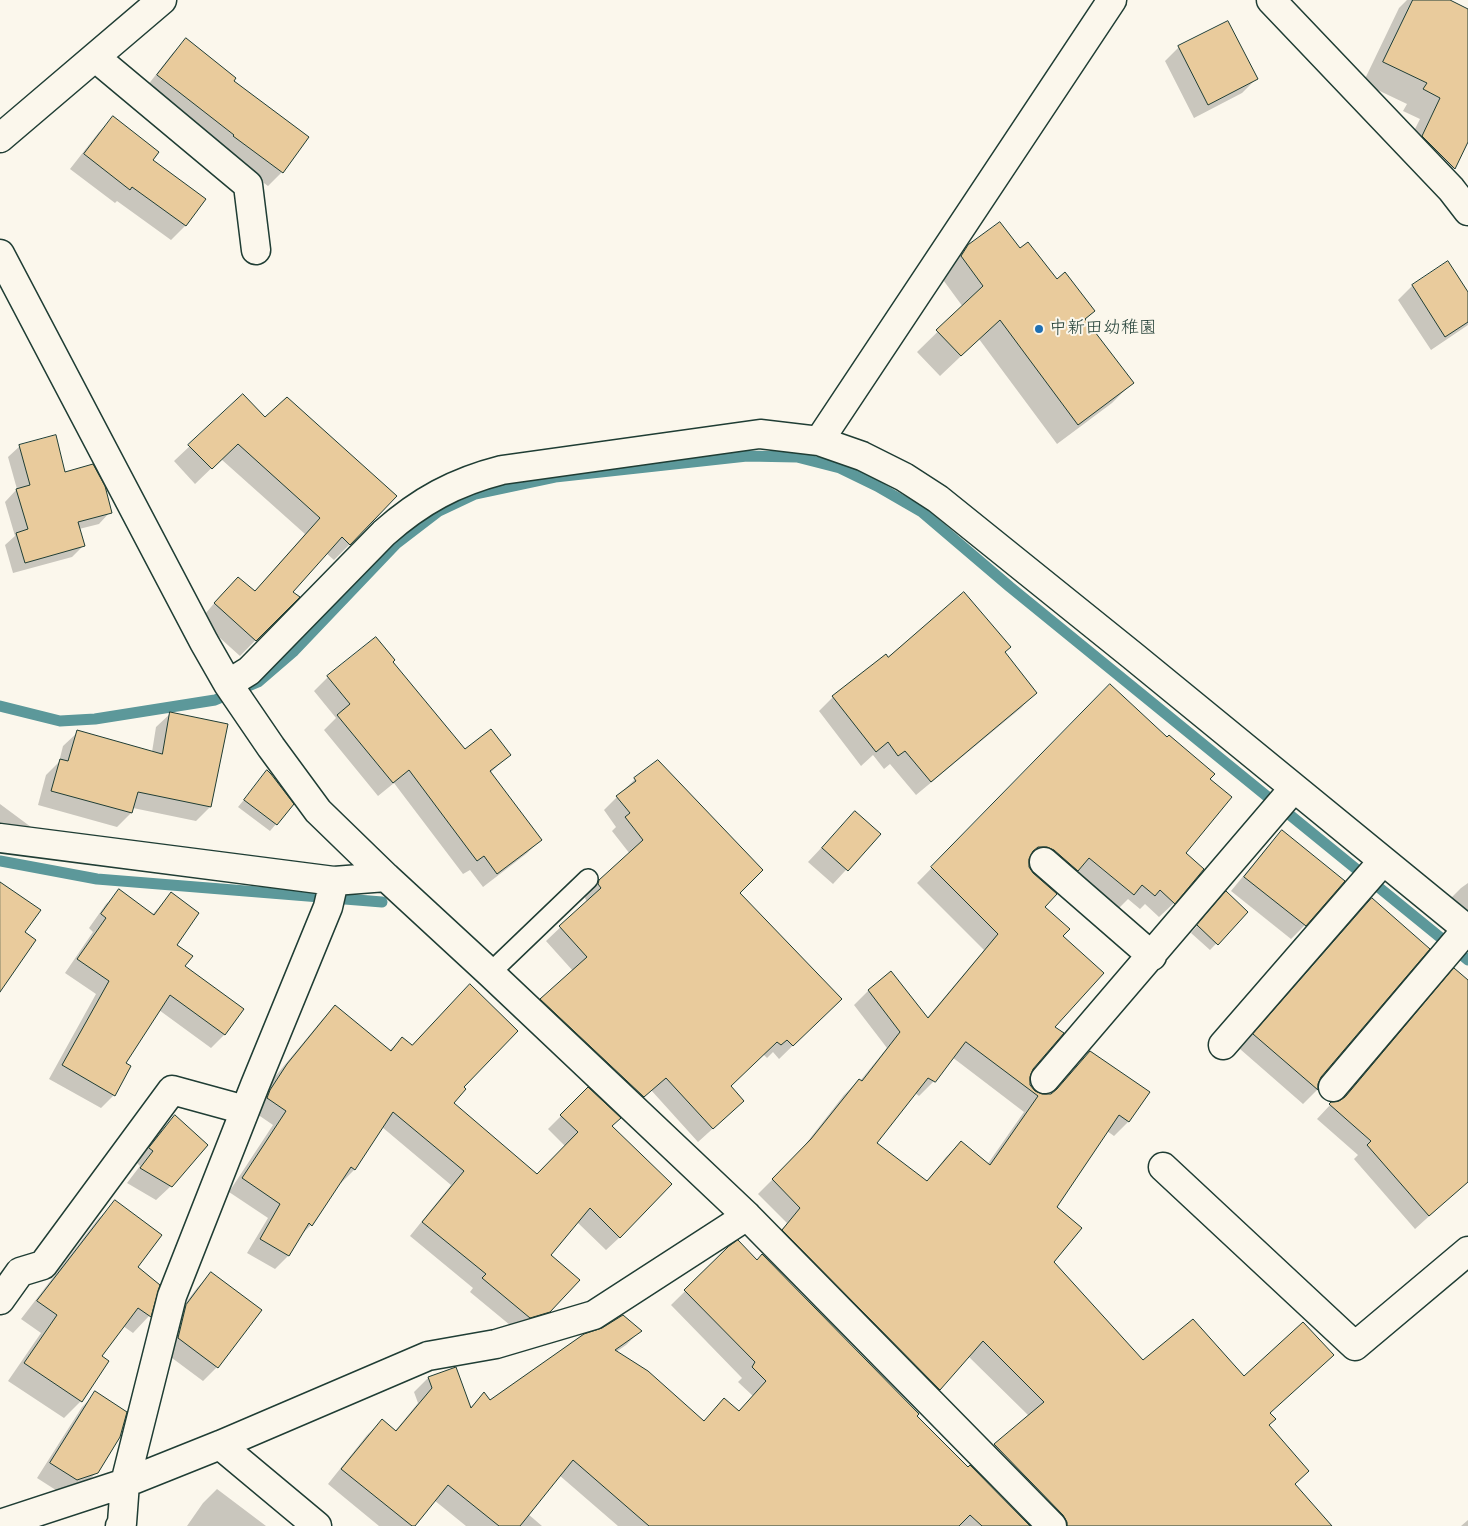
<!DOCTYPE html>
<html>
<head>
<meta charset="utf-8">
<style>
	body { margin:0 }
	canvas { display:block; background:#fbf7ec }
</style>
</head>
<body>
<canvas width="1468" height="1526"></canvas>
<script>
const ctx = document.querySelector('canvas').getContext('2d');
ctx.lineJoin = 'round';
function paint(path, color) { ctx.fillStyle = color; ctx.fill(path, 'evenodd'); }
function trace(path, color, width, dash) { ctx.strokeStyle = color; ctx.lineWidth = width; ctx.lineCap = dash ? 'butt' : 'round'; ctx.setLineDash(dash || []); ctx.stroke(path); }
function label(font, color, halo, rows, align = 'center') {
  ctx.font = font + ' "Architects Daughter","Klee One",sans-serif'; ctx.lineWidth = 4; ctx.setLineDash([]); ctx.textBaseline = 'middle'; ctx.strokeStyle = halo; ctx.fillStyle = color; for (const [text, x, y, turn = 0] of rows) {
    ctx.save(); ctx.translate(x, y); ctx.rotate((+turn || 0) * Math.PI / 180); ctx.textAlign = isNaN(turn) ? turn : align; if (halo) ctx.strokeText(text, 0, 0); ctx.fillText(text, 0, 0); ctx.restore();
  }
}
paint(new Path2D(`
	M1407,0H1447L1468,10V139L1454,168L1433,189L1401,157L1420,119L1403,111L1407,104L1363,83L1399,8Z
	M186,40L232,82L282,172L268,186L220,151L144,90L172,54Z
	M1179,47L1256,79L1242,93L1194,118L1165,61Z
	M113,118L151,161L204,199L185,226L171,240L117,201L115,203L70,169L99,132Z
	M969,246L1019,250L1093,311L1085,320L1132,383L1112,403L1057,444L979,339L940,376L917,352L963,307L941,277L948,267Z
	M1448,263L1468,294V325L1431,350L1398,300L1412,286Z
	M243,396L350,544L334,560L326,553L292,592L298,597L240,656L200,620L222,594L254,592L305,534L221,459L195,484L174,461Z
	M20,446L64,473L110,512L99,524L79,529L83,546L72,557L13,573L5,545L15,536L5,502L17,489L8,457Z
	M375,638L391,662L465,751L509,755L490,773L541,840L526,854L483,887L470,870L463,874L394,783L378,796L324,730L336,718L314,691L328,677Z
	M1004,653L1035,693L1021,708L916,795L890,764L884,769L873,755L861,766L819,711L833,697L887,659Z
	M1110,686L1209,779L1185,853L1174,903L1159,917L1145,904L1140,909L1128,899L1118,909L1032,861H1028V867L1043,908L1061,936L1053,1027L1028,1076L1029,1085L1034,1091L1041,1095L1052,1094L1090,1052L1149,1093L1128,1122L1114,1136L1107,1131L1055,1207L1053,1262L1143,1362L1269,1414L1267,1426L1294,1484L1330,1526H1045L980,1460L994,1445L1029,1416L968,1356L925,1404L769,1245L787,1223L758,1194L797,1155L844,1095L859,1080L860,1081L887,1048L854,1005L868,991L891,973L927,1018L984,950L917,883ZM952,1057L1024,1112L987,1165L961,1142L946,1157L926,1182L876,1143L915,1093L919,1096L934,1081Z
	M171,713L210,807L196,821L133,808L131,813L117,827L38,805L46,775L59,762L63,746L78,732L152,752L156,727Z
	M267,772L276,824L270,831L238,807Z
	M635,779L738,893L841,999L779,1059L773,1052L767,1058L763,1054L729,1086V1114L698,1142L651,1090L630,1110L528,1013L573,971L546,941L587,902L585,898L586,895L630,854L612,831L616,827L604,810Z
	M0,804L31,827L18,840L0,838Z
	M855,812L879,834L833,884L808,862Z
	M1282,832L1305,925L1291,939L1231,891L1268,846Z
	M1468,883V932L1447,902L1461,888Z
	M120,891L152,915L171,894L175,945L184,967L242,1009L224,1035L211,1048L159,1010L124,1064L114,1095L101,1108L49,1079L96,994L65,973L93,932L89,928L106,904Z
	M1220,899L1247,912L1210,950L1191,933Z
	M1372,900L1320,1076L1317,1083V1090L1303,1104L1240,1049L1358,914Z
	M1455,970L1468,981V1181L1415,1229L1354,1159L1358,1155L1317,1119L1331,1104L1340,1102L1441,983Z
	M335,1007L389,1051L403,1038L462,1087L452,1103L537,1175L565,1146L548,1129L588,1089L611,1126L620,1237L606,1250L577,1222L549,1255V1311L535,1325L516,1330L470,1292L473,1288L410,1236L451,1185L382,1127L354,1170L341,1183L339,1182L311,1225L300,1236L288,1256L275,1269L247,1253L268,1218L229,1192L273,1125L254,1112L257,1105L273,1079L322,1020Z
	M175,1117L171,1186L156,1200L127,1183L140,1166L136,1162L161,1131Z
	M116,1202L136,1268L158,1285L149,1316L133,1333L123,1326L100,1356L81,1401L64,1418L8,1381L41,1333L21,1319L98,1219Z
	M729,1248L915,1416L1028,1526H618L559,1475L528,1514L542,1526H466L434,1500L413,1526H379L328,1484L367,1435L382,1421L395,1431L418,1403L414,1392L428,1378L470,1408L484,1394L490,1401L640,1331L626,1345L616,1352L703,1422L724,1400L738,1412L753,1396L738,1382L742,1378L671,1305Z
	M211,1273L260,1310L217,1367L203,1381L164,1352L172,1321L197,1288Z
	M96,1393L97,1472L82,1487L62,1494L37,1478L82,1407Z
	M217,1489L266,1526H187L203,1503Z
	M1468,1520V1526H1461Z`), '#0003');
trace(new Path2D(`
	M0,706L60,721L95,719L215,700L258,682L294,651L396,544L439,511L475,494L555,477L747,456L797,457L840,468L877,486L922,512L1010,587L1468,960
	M0,861L97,879L382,902`), '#5c989a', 11);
const building = new Path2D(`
	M1413,0H1450L1468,9V142L1455,169L1422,136L1440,98L1423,89L1427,83L1383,62Z
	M1228,21L1258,79L1208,105L1178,46Z
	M186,38L236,78L234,81L309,137L283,173L233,136L234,135L157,75Z
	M113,116L159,152L153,160L206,199L186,226L132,187L130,190L84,154Z
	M1000,222L1020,248L1028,242L1057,279L1065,272L1095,311L1085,319L1134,383L1078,425L1000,320L961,356L936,330L983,286L961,256L968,245Z
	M1448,261L1468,292V322L1445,337L1412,285Z
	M243,394L265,417L287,397L397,496L350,545L342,537L293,592L300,597L256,641L214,603L238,577L255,591L320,518L238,444L212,469L188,445Z
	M56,435L65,472L93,464L105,486L112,513L78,522L85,546L25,563L16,533L28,529L16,489L30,485L19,445Z
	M964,592L1011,647L1005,652L1037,693L931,782L905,751L898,756L888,742L876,752L832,696L886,654L888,657Z
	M376,637L395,660L393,662L465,749L491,729L511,755L490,771L542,840L497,874L484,856L477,861L409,770L393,783L337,715L350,704L327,676Z
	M1110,684L1167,737L1169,735L1215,774L1210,779L1232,797L1186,853L1204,869L1175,904L1160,890L1155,896L1142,885L1134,895L1089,858L1078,871L1054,850L1047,847H1038L1033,851L1029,859V867L1033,873L1057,894L1045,907L1070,929L1063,936L1104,973L1055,1027L1064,1033L1033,1069L1030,1077V1085L1035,1091L1042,1094H1051L1057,1089L1090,1051L1150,1092L1129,1122L1119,1115L1057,1207L1082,1228L1054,1262L1143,1360L1193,1319L1244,1376L1303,1322L1334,1355L1270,1413L1276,1419L1269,1425L1309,1471L1295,1484L1332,1526H1067V1522L1063,1515L994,1444L1044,1402L983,1341L940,1390L782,1230L800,1208L772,1179L811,1139L859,1079L862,1081L900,1032L868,990L891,971L928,1018L998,934L931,867ZM966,1042L1038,1096L990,1165L961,1141L927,1181L877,1143L928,1078L935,1082Z
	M170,712L228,724L211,807L138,792L132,813L51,791L60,759L68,761L77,730L162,754Z
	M658,760L763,870L740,893L842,999L793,1046L787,1040L781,1045L777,1042L731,1086L744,1101L713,1129L666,1078L644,1097L540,999L587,957L559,926L601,888L598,884L599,880L643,840L625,817L630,813L616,796L636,781L634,778Z
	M267,770L271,774L294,804L277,825L244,800Z
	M855,811L881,834L848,871L822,848Z
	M1282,830L1345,881L1306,926L1244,877Z
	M0,882L41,910L25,932L36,940L0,992Z
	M119,889L154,915L171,892L199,913L177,945L193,956L185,966L244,1009L225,1035L170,995L126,1063L131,1066L115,1096L62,1065L109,981L77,959L106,918L101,914Z
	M1226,891L1248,912L1218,945L1197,925Z
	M1372,898L1430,949L1321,1077L1318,1084V1090L1253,1034Z
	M1454,968L1468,980V1182L1429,1216L1367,1145L1371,1141L1329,1104L1331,1102L1339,1101L1345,1097Z
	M470,984L518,1031L464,1087L466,1089L454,1103L537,1174L578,1132L560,1115L588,1087L621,1118L612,1126L672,1184L620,1238L590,1208L551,1255L580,1280L550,1312L530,1318L482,1278L486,1274L422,1222L464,1171L393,1112L355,1170L351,1167L312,1226L309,1223L289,1256L260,1239L280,1204L242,1178L286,1111L267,1098L270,1090L287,1064L335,1005L391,1051L402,1037L412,1045Z
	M175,1115L208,1145L172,1187L140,1168L153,1151L149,1148Z
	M115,1200L162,1235L138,1267L160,1285L151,1317L138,1308L102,1356L109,1361L82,1402L24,1363L57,1315L37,1301Z
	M738,1240L757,1260L762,1254L919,1414L917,1416L968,1467L970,1465L1030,1526H982L970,1515L959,1526H649L573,1460L520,1526H499L448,1485L415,1526H412L341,1469L382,1419L396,1431L432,1388L428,1377L456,1367L471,1408L484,1392L490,1400L584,1334L602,1328L623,1315L642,1331L615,1350L648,1371L704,1421L724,1398L739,1411L766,1381L752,1367L755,1362L684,1290L728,1247Z
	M211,1272L262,1310L218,1368L178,1338L186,1305Z
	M95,1391L127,1412L120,1437L98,1473L77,1480L50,1463Z`);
paint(building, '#e9cb9c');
trace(building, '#1f3d34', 1);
const lane = new Path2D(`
	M490,973L588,879`);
const street = new Path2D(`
	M1271,0L1451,189L1468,211
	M96,58L248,185L256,250
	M0,138L162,0
	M0,254L204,642L228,684L271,747L318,811L386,877L490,973L747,1216L1052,1526
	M819,441L1112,0
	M228,684L249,671L384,533C420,501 455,482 502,470L760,434L819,441L862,456L904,477L938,499L1133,656L1468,930
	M0,838L334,881L386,877
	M1044,862L1152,956
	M1223,1045L1383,861
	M1045,1079L1294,788
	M1333,1087L1467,929
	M1163,1167L1355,1346L1468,1251
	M0,1300L20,1272L43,1265L172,1090L245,1110
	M220,1445L317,1526
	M0,1524L125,1483L220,1445L428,1356L496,1344L594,1315L747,1216
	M120,1526L122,1523L125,1483L172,1296L255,1085L328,907L334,881`);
trace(lane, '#1f3d34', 22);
trace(street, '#1f3d34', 31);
trace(lane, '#fbf7ec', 19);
trace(street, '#fbf7ec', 28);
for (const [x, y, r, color] of [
	[1039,329,5,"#1f6fb2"]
]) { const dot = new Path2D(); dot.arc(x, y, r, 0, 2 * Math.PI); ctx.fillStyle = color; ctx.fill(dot); trace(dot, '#fbf7ec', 2); }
label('18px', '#1f3d34', '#fbf7ec', [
	["中新田幼稚園",1049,329]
], 'left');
</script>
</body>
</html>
